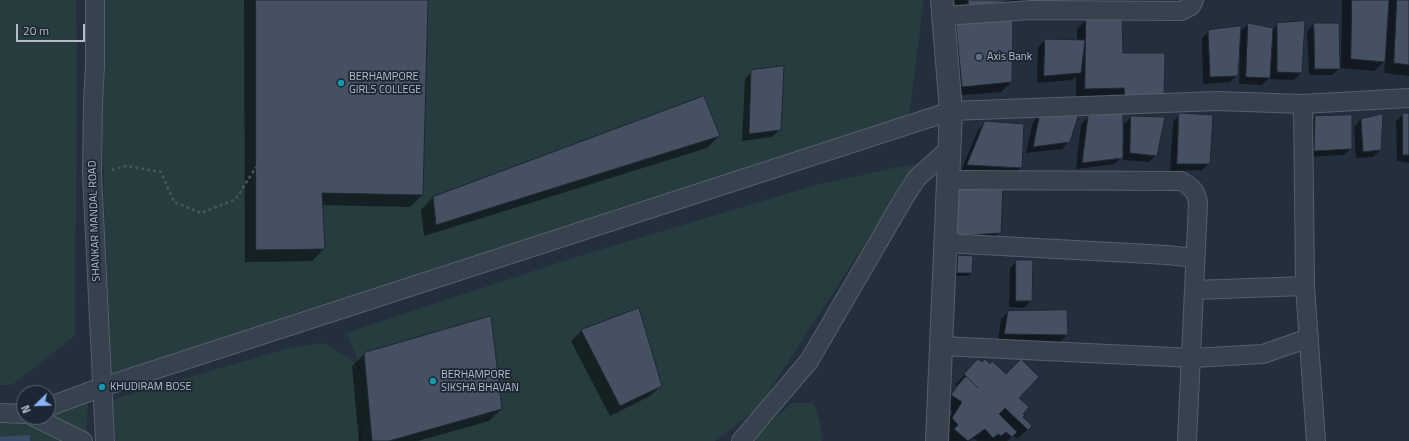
<!DOCTYPE html>
<html>
<head>
<meta charset="utf-8">
<style>
	body { margin:0 }
	#map { position:relative; width:1409px; height:441px; overflow:hidden; background:#242f3e; font-family:"Titillium Web",sans-serif }
	canvas { display:block }
	.north { position:absolute; left:16px; top:385px; width:40px; height:40px; box-sizing:border-box; background:#1d2633; border:1px solid #59626f; border-radius:50%; rotate:247deg; font-size:11px; font-weight:700; line-height:16px; text-align:center; color:#b4bcc9 }
	.north::after { content:''; display:block; margin:auto; width:14px; height:18px; background:#8ab4f8; clip-path:polygon(50% 0,100% 100%,50% 72%,0 100%) }
	.scale { position:absolute; left:16px; top:24px; width:69px; height:18px; box-sizing:border-box; border:2px solid #b4bcc9; border-top:0; padding-left:5px; font-size:12px; line-height:14px; white-space:nowrap; color:#b4bcc9; -webkit-text-stroke:3px #1d2633; paint-order:stroke }
</style>
</head>
<body>
<div id="map">
<canvas width="1409" height="441"></canvas>
<div class="north">N</div>
<div class="scale">20 m</div>
</div>
<script>
const ctx = document.querySelector('canvas').getContext('2d');
ctx.lineJoin = 'round';
function paint(path, color) { ctx.fillStyle = color; ctx.fill(path, 'evenodd'); }
function trace(path, color, width, dash) { ctx.strokeStyle = color; ctx.lineWidth = width; ctx.lineCap = dash ? 'butt' : 'round'; ctx.setLineDash(dash || []); ctx.stroke(path); }
function label(font, color, halo, rows, align = 'center') {
  ctx.font = font + ' "Titillium Web",sans-serif'; ctx.lineWidth = 3.5; ctx.setLineDash([]); ctx.textBaseline = 'middle'; ctx.strokeStyle = halo; ctx.fillStyle = color; for (const [text, x, y, turn = 0] of rows) {
    ctx.save(); ctx.translate(x, y); ctx.rotate((+turn || 0) * Math.PI / 180); ctx.textAlign = isNaN(turn) ? turn : align; if (halo) ctx.strokeText(text, 0, 0); ctx.fillText(text, 0, 0); ctx.restore();
  }
}
paint(new Path2D(`
	M0,0H76C80,112 74,224 75,336L12,385H0Z
	M100,0H924L907,133L108,380Z
	M917,163L759,407L715,441H362L363,420L358,441H96L97,404L293,347L324,343L351,359L364,375L346,333L576,257L816,185Z
	M792,403H813L821,425L822,441H747L765,428Z
	M88,404L86,441H0V408L24,417L48,406Z`), '#263c3f');
paint(new Path2D(`
	M30,435V441H0V437Z`), '#394c67');
paint(new Path2D(`
	M244,0H427L422,195L410,207L322,205L324,249L312,261L245,262Z
	M954,0H1045L1040,5L957,19Z
	M1342,0H1409V76L1384,73L1385,61L1374,71L1341,68V67L1332,75H1309L1307,31L1314,24L1339,66H1341Z
	M1087,19L1163,96L1076,99V76L1072,80L1037,83L1038,47L1045,40H1077V29Z
	M1304,22L1301,73L1294,80L1270,79V77L1262,85L1239,84L1240,57H1238L1237,75L1230,82L1203,84L1202,38L1209,31L1240,32L1248,24L1272,30L1278,24Z
	M957,25L1011,82L1001,92L952,96L947,35Z
	M752,71L780,129L772,137L742,141L745,79Z
	M1040,114L1069,141L1062,149L1026,153L1033,122Z
	M1180,114L1209,163L1202,170L1170,171L1173,122Z
	M1403,114H1409V163L1397,161L1396,121Z
	M1089,117L1122,143H1124V124L1131,117L1156,155L1149,162L1123,160V156L1114,164L1076,169L1081,124Z
	M1316,117L1351,148L1344,155L1307,157L1308,124Z
	M1361,119L1380,150L1373,157L1356,158L1354,127Z
	M986,122L1021,167L1014,174L961,171L978,130Z
	M719,136L707,148L424,236L421,210L433,197Z
	M1002,186L1000,232L993,239L948,243Z
	M958,256L972,257L971,273L968,276H954V260Z
	M1017,261L1031,301L1024,308L1009,307L1010,268Z
	M638,309L661,386L650,396L610,416L571,341L581,331Z
	M1008,312L1067,335L1060,342L998,341L1001,319Z
	M365,354L501,409L489,421L418,441H359L352,366Z
	M968,371L1018,398L1022,417L1031,426L1017,439L1013,435L1007,441H977L974,438L970,441H946L945,440L949,435L943,428L953,412L942,405L948,396L957,387L955,385Z`), '#0007');
const building = new Path2D(`
	M256,0H428L423,195L322,193L325,249L256,250Z
	M968,0H1012L969,7Z
	M1352,0H1389L1385,62L1351,59Z
	M1397,0H1409V65L1394,63Z
	M1013,17L1012,82L962,87L956,24Z
	M1086,18H1122L1123,53H1165L1164,97L1125,98L1124,88L1085,89Z
	M1305,21L1302,73L1277,72V23Z
	M1248,23L1273,28L1270,78L1246,77Z
	M1314,23H1339L1340,69H1315Z
	M1241,26L1238,76L1210,77L1208,30Z
	M1045,39L1085,40L1081,73L1044,76Z
	M784,66L781,130L749,134L751,70Z
	M704,96L720,136L436,225L433,197Z
	M1080,110L1070,142L1033,147L1040,113Z
	M1123,112V158L1082,163L1088,116Z
	M1179,113L1213,115L1210,164H1177Z
	M1403,113H1409V155H1403Z
	M1383,114L1381,150L1363,152L1361,119Z
	M1352,115V149L1314,151L1315,116Z
	M1131,116L1165,117L1157,156L1130,153Z
	M985,121L1024,124L1022,168L967,165Z
	M1003,185L1001,233L955,236V186Z
	M958,255L973,256L972,273H957Z
	M1016,260H1033L1032,301H1016Z
	M639,308L662,386L620,406L581,330Z
	M1067,310L1068,335L1004,334L1008,311Z
	M491,316L502,409L389,441H372L364,353Z
	M978,359L982,362L985,359L990,364L992,361L1006,374L1021,359L1039,377L1019,398L1029,407L1023,414L1025,415L1023,417L1032,426L1028,430L1005,408L999,414L1017,432L1012,437L1006,432L1001,436L998,434L993,438L985,429L968,441L954,429L958,425L952,418L962,402L951,395L958,385L966,376L978,388L964,374Z`);
paint(building, '#455162');
trace(building, '#1f2835', 1);
const minor = new Path2D(`
	M95,0V66L93,102L92,174L105,441
	M944,16L1031,10L1181,11L1191,6L1194,0
	M1303,104L1305,286L1316,441
	M948,180L1181,181C1192,187 1197,192 1198,204L1187,441
	M946,243L1167,255L1195,258
	M1194,290L1305,286
	M941,346L1192,358L1263,354L1309,338
	M48,407L102,387L951,111L1217,101L1303,104L1409,98
	M0,413L24,414
	M34,417L83,441
	M741,441L809,361L904,198L917,178L949,149`);
const tertiary = new Path2D(`
	M937,441L951,111L942,0`);
trace(minor, '#565f6c', 20);
trace(tertiary, '#565f6c', 24);
trace(new Path2D(`
	M112,170L126,166L161,172L174,202L201,213L236,199L256,167`), '#44595c', 2.5, [3, 3]);
trace(minor, '#38414e', 18);
trace(tertiary, '#38414e', 22);
for (const [x, y, r, color] of [
	[979,57,4,"#5c6f8a"],
	[341,83,4,"#0f9aa8"],
	[433,381,4,"#0f9aa8"],
	[102,387,4,"#0f9aa8"]
]) { const dot = new Path2D(); dot.arc(x, y, r, 0, 2 * Math.PI); ctx.fillStyle = color; ctx.fill(dot); trace(dot, '#1d2633', 1.5); }
label('11px', '#b4bcc9', '#1d2633', [
	["Axis Bank",987,57],
	["BERHAMPORE",349,77],
	["GIRLS COLLEGE",349,90],
	["BERHAMPORE",441,375],
	["SIKSHA BHAVAN",441,388],
	["KHUDIRAM BOSE",110,387]
], 'left');
label('11px', '#b4bcc9', '#1d2633', [
	["SHANKAR MANDAL ROAD",95,221,-92]
]);
</script>
</body>
</html>
